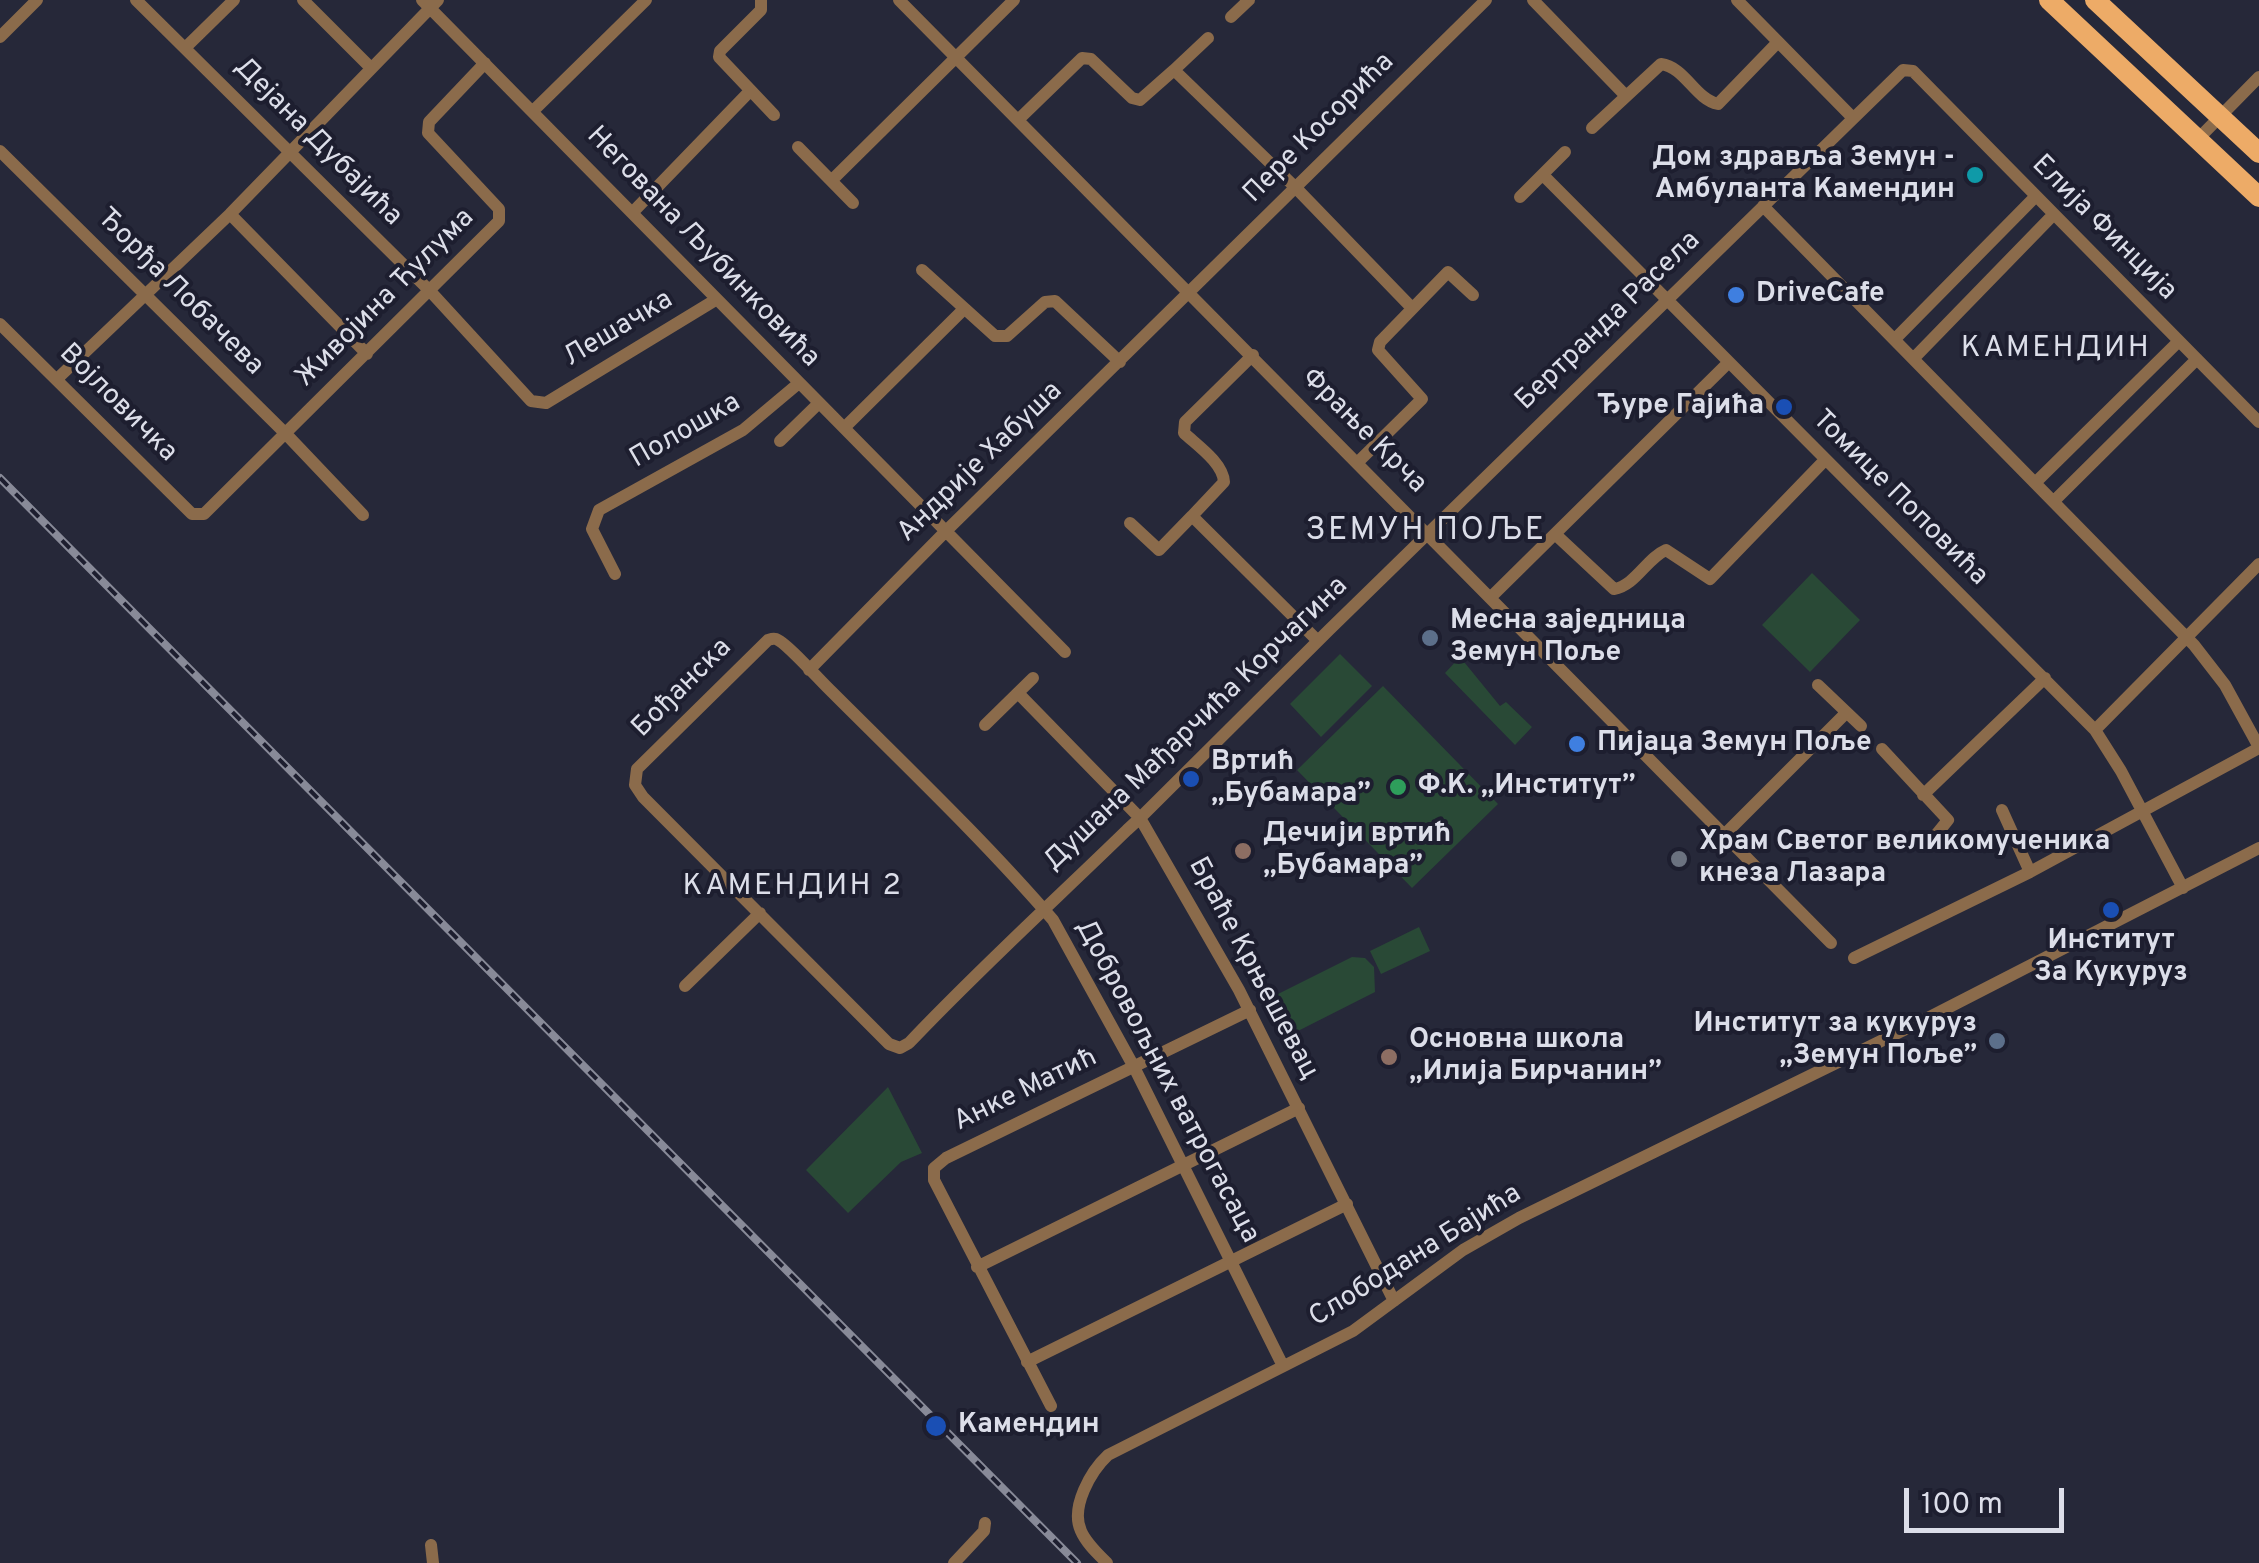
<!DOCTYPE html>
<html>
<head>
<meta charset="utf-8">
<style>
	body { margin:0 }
	#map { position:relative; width:2259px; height:1563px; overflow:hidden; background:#262839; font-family:Overpass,sans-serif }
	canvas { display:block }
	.scale { position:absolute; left:1904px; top:1488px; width:160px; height:45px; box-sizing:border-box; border:5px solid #dcdee9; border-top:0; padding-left:12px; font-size:30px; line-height:35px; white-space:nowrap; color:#dcdee9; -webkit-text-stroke:8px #1d1e2f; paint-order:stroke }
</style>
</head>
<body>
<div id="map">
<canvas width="2259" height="1563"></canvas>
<div class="scale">100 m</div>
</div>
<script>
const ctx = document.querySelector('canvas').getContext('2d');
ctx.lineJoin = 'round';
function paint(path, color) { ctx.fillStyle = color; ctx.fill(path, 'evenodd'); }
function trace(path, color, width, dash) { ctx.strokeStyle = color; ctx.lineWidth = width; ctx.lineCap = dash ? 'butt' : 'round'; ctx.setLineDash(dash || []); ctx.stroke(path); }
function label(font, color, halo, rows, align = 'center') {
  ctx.font = font + ' Overpass,sans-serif'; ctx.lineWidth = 8; ctx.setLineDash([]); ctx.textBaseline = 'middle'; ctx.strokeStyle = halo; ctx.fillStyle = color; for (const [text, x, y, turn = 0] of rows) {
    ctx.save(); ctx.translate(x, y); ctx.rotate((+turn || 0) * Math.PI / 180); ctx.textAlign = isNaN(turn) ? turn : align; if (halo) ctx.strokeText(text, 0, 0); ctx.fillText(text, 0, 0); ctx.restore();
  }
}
paint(new Path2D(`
	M1812,573L1860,620L1810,672L1762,625Z
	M1340,654L1372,686L1321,737L1290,704Z
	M1460,657L1500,706L1506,702L1532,727L1515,745L1445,673Z
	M1383,686L1498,804L1412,888L1297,770Z
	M1419,927L1430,951L1381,974L1370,951Z
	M1352,957L1365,958L1374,967L1375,992L1294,1033L1282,1028L1273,1018L1278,994Z
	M888,1087L922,1153L901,1162L848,1213L806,1170Z`), '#294936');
trace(new Path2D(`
	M136,0L430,291L531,401L546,403L717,299
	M303,0L371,68
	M422,0L1065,652
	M761,0V10L720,51L719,57L774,115
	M899,0L1831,943
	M1533,0L1626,96
	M1737,0L1852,117
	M1231,17L1249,0
	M0,37L37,0
	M185,48L234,0
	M1174,70L1208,38
	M533,111L646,0
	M1018,120L1082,58L1091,59L1132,98L1140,100L1174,70L1296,188L1412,308
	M1592,128L1661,64C1685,67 1695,99 1718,104L1778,42
	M2198,139L2259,77
	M798,147L853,203
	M0,151L286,434L363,515
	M1543,175L2095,730L2121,771L2183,888
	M832,180L1014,0
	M1520,197L1565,152
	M1763,206L2194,645L2225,685L2259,747
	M633,212L750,91
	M230,214L367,354
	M922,270L995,336H1007L1045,302L1055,301L1120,362
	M0,324L192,514H204L499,221V209L428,133L429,122L485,63
	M1895,339L2036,196
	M1253,355L1185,422L1184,433C1198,446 1223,463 1224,482L1192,516L1318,641
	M1914,358L2054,214
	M57,379L230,214L438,0
	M844,428L963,310
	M780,441L819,403
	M1357,463L1422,399L1378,350L1380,342L1448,272L1473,295
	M2036,482L2179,341
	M2054,501L2197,359
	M1130,523L1159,550L1192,516
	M1555,534L1614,589C1635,586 1647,558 1666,550L1710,579L1824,461
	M615,574L592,529L599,510L743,430L799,383
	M1491,597L1728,363
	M809,670L945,532L1486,0
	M1818,685L1861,726
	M1018,693L1140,818L1239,990L1394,1301
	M985,725L1033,678
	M2095,730L2259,564
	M1882,749L1948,820L1931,841
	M1923,795L2045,678
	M2002,810L2030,872
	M1724,835L1846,713
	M1854,958L2030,872L2259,748
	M685,986L760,913
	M977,1267L1299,1108
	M1027,1362L1347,1204
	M1283,1366L1134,1067L1053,920C984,840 907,767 832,692C822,683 786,642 776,639C773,638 771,639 768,640L637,769L635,785L643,797L889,1044L900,1048L909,1043C979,969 1054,901 1127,830L1140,818L1329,630L1903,70L1913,71L2259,422
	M1051,1406L934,1180V1168L946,1158L1250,1010
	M431,1545L433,1563
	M954,1563L984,1531L985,1523
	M1107,1563C1098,1554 1086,1543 1081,1531C1070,1507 1091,1471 1108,1455L1353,1331L1463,1250L1519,1218L1924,1020L2259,848`), '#8b6b4b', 12);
trace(new Path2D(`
	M2049,0L2259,197
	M2095,0L2259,153`), '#edab67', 20);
const rail = new Path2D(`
	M0,478L1077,1563`);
trace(rail, '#888a98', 8);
trace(rail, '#1d1e2f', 4, [11]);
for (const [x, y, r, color] of [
	[1975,175,10,"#0f9aa8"],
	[1736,295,10,"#3f7fe0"],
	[1784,407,10,"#1a4fb4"],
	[1430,638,10,"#5c6f8a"],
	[1577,744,10,"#3f7fe0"],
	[1191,779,10,"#1a4fb4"],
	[1398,787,10,"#2e9e5b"],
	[1243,851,10,"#8d6e63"],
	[1679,859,10,"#6b7280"],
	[2111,910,10,"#1a4fb4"],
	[1997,1041,10,"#5c6f8a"],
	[1389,1057,10,"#8d6e63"],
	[936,1426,12,"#1a4fb4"]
]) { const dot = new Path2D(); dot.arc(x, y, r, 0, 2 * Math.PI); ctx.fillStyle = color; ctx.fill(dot); trace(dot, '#1d1e2f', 4); }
label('28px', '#dcdee9', '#1d1e2f', [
	["Пере Косорића",1320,129,-45],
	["Дејана Дубајића",317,143,45],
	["Елија Финција",2103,229,45],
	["Негована Љубинковића",702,248,46],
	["Ђорђа Лобачева",179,293,45],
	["Живојина Ћулума",386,299,-45],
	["Бертранда Расела",1609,322,-44],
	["Лешачка",619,330,-31],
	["Војловичка",117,404,45],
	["Полошка",686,432,-30],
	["Фрање Крча",1363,432,45],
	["Андрије Хабуша",981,463,-44],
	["Томице Поповића",1899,499,45],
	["Бођанска",683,689,-45],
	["Душана Мађарчића Корчагина",1197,725,-44],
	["Браће Крњешевац",1252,969,62],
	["Добровољних ватрогасаца",1166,1082,62],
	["Анке Матић",1026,1091,-26],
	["Слободана Бајића",1416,1257,-32]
]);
label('bold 28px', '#dcdee9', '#1d1e2f', [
	["Дом здравља Земун -",1955,159,"right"],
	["Амбуланта Камендин",1955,191,"right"],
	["DriveCafe",1756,295],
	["Ђуре Гајића",1764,407,"right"],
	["Месна заједница",1450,622],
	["Земун Поље",1450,654],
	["Пијаца Земун Поље",1597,744],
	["Вртић",1211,763],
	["„Бубамара”",1211,795],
	["Ф.К. „Институт”",1418,787],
	["Дечији вртић",1263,835],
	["„Бубамара”",1263,867],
	["Храм Светог великомученика",1699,843],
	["кнеза Лазара",1699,875],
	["Институт",2111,942,"center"],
	["За Кукуруз",2111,974,"center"],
	["Институт за кукуруз",1977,1025,"right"],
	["„Земун Поље”",1977,1057,"right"],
	["Основна школа",1409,1041],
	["„Илија Бирчанин”",1409,1073],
	["Камендин",958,1426]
], 'left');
ctx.letterSpacing = '2.5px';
label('30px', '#dcdee9', '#1d1e2f', [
	["КАМЕНДИН",2056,350],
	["КАМЕНДИН 2",793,888]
]);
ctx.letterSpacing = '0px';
ctx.letterSpacing = '2.5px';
label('32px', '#dcdee9', '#1d1e2f', [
	["ЗЕМУН ПОЉЕ",1426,533]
]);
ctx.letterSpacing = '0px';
</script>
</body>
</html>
